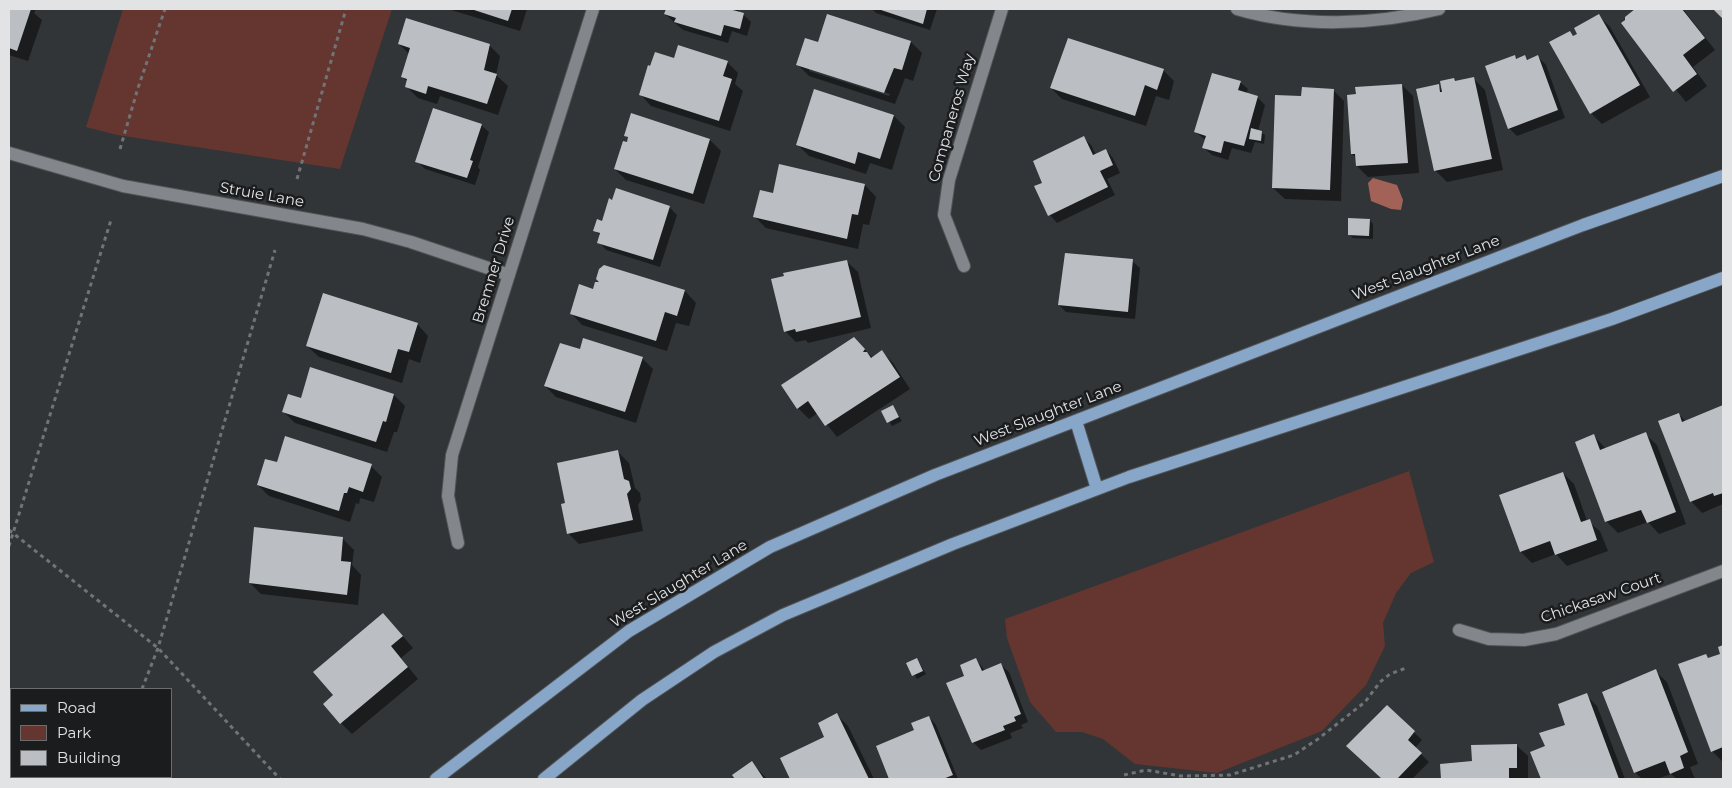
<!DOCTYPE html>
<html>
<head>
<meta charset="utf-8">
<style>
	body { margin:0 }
	#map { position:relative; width:1732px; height:788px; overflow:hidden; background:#313538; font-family:Montserrat,sans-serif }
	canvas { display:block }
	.frame { position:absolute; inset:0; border:10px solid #e1e3e5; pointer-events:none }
	.legend { position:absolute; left:10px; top:688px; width:162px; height:90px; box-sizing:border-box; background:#1b1c1e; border:1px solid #6a6c6e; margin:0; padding:6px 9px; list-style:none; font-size:15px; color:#e1e3e5 }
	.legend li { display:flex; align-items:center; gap:10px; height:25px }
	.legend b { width:25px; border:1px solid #6a6c6e }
</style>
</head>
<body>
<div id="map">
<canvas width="1732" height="788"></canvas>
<div class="frame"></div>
<ul class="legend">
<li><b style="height:6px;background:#87a6c8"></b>Road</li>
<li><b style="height:14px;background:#64362f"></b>Park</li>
<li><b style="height:14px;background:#bbbfc3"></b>Building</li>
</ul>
</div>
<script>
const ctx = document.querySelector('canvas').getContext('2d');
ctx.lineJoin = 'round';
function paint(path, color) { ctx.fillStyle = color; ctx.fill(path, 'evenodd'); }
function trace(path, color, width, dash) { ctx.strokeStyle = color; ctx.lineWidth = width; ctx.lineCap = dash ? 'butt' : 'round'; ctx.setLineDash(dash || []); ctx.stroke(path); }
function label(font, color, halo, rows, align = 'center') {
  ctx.font = font + ' Montserrat,sans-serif'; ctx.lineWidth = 5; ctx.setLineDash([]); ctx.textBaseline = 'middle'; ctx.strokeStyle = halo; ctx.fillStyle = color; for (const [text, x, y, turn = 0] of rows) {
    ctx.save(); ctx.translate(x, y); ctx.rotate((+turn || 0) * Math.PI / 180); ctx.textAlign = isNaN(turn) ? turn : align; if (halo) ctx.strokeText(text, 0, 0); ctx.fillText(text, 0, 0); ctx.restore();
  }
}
paint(new Path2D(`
	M123,9H392L340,169L117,135L86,127Z
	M1409,471L1434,562L1411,573L1396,593L1383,623L1385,646L1366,685L1322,731L1217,773L1135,764L1103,739L1082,732H1056L1030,702L1007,638L1005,619Z`), '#64362f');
paint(new Path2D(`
	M1373,178L1397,185L1403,200L1401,210L1391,209L1371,201L1368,183Z`), '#a26258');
paint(new Path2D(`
	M9,9H36L34,13L42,20L28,61L9,55Z
	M448,9H527L520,31Z
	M667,9H739L738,13L744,15L751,22L747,36L732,31L728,43L683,30L665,14Z
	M872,9H937L930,30L876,13Z
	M1637,9H1683L1715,50L1693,67L1707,86L1686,102L1622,24L1626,17Z
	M1599,16L1610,27L1650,97L1602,124L1591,113L1570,32L1574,37Z
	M911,42L922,53L913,81L905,78L895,104L809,76L798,65L819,44ZM809,68L890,94L889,96L809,71Z
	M399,44L489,45L500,56L496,75L508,86L498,115L440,96L437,104L418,98L407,87L408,82L402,77L409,54Z
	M1514,57L1517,59L1525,57L1529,60L1538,57L1546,65L1565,118L1517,136L1509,128Z
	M675,60L727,62L738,73L735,84L743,91L730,131L651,106L640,94Z
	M1163,70L1174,81L1169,100L1156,96L1146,126L1062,99L1051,88Z
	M1474,79L1485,90L1503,170L1447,182L1435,170L1438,86L1443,91L1456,82Z
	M1240,82L1248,89L1246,94L1257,97L1265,105L1258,131L1265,135L1264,144L1255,142L1251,153L1232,148L1228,160L1212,155L1204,148L1206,140L1195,132Z
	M1402,85L1413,96L1419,173L1368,177L1357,166V158L1352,154Z
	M1333,90L1344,101L1341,201L1285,199L1273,188L1302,97Z
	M894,116L905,127L892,170L870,163L866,174L809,156L798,145Z
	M481,125L489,132L478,167L480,170L475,185L425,169L417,161Z
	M625,135L710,140L721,151L704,204L626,180L615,169L628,144L629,139Z
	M1084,138L1091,145L1096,155L1106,150L1113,158L1120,173L1107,179L1115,195L1057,223L1050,215L1044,184Z
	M780,166L865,185L876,197L869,225L863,224L858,249L766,228L755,217L774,195Z
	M669,207L677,215L660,267L606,250L599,242L601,236L594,230L602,223Z
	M1370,220L1373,224V239L1353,238L1349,234Z
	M846,261L858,272L871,328L808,343L806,340L796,342L785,331Z
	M1132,261L1140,268L1135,319L1066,312L1059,305Z
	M604,266L685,291L696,303L689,326L676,323L667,351L582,325L571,313L601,282Z
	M417,324L428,336L420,363L409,359L402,383L319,357L307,346Z
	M854,339L873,358L882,352L893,363L910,389L837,437L818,413L809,419L798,408Z
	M581,350L642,358L653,369L636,423L556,397L545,386Z
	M394,395L405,406L397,432H394L387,452L295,423L284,412L301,399Z
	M1723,406V504L1702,513L1691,501L1679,414L1686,422Z
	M893,407L902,421L892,426L883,411Z
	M1645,434L1657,445L1686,524L1659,534L1648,522L1618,533L1606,521L1593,435L1606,449Z
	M618,452L629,463L635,488L640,493L641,500L638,505L643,531L579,544L568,533L567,503Z
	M277,464L371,466L382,477L374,502L360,498L359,504L356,503L350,522L269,496L258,485Z
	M1563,473L1574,484L1587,521L1600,531L1608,551L1567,566L1556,554L1532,563L1521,552Z
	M343,539L354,550L352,565L361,575L358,605L261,594L250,583Z
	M394,626L413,648L401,658L418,679L352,734L341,723L335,696Z
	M1723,646V762L1712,751L1706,655L1709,659L1722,654L1719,647Z
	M917,659L926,674L917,679L908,663Z
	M976,659L985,671L1001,665L1009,672L1028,722L1021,725L1023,728L1010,733L1012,738L981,750L974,743L948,684L966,677Z
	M1655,671L1667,682L1698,764L1690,767L1695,779H1677L1671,774L1657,779H1642L1635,772L1628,681Z
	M1586,695L1597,706L1625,779H1542L1532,753L1546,747L1567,726Z
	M1387,707L1422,740L1415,748L1429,762L1412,779H1383L1348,746L1380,711Z
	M837,715L848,726L874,779H792L782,759L826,738Z
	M929,717L936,725L958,779H891L877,746L916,731Z
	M1516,745L1528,756V778L1442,779L1441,765L1473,763Z
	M752,763L767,779H737L734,775Z`), '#0007');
paint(new Path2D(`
	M9,9H31L17,51L9,48Z
	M471,9H512L508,21Z
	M666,9H729L744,13L740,29L724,25L721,36L674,22L676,18L664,14Z
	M878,9H927L923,24Z
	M1635,9H1682L1705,38L1683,55L1697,74L1673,92L1621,23L1625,20V17Z
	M1713,9H1723V19Z
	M827,14L911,41L902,70L894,68L884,93L796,65L805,38L818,42Z
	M1599,14L1640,85L1590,114L1549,42L1570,31L1573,36L1577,34L1574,28Z
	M406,18L490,44L484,70L497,74L487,104L428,86L426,94L405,87L407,79L401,77L410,48L398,44Z
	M1068,38L1164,69L1157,90L1145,85L1135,116L1050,88Z
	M678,45L728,61L723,76L732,79L719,121L639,95L648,65L650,66L655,52L674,58Z
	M1515,55L1516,59L1525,55L1527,60L1538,55L1558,110L1508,129L1485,66Z
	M1212,73L1241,81L1238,90L1258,96L1244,146L1224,141L1221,153L1202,148L1206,136L1194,132Z
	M1474,77L1492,159L1434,171L1416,89L1439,84L1440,92H1442L1440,81L1454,78L1455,81Z
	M1402,84L1408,163L1356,166L1355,154H1351L1347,95L1356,94L1355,87Z
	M1302,87L1334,89L1330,190L1272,188L1275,95L1301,96Z
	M814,89L894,115L880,159L858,152L855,164L796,145Z
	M433,108L482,124L470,160L473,161L467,178L415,162Z
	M631,113L710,139L693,194L614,169L623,141L627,142L628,137L624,136Z
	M1251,128L1262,131L1261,141L1249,139Z
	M1084,136L1093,155L1106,149L1113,165L1100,171L1108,187L1048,216L1034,186L1042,183L1033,161Z
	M779,164L865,184L858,215L852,214L847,239L753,217L760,190L773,193Z
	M616,188L670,206L653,260L597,243L600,233L593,231L597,219L602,221L609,198L612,200Z
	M1348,218L1370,219L1369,236L1348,235Z
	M1065,253L1133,259L1128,312L1058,305Z
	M847,260L861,317L796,332L795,329L784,332L771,279L784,276L783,273Z
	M604,265L685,290L677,316L665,312L656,341L570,314L579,284L593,289L595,282H599L596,279L599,269Z
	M323,293L418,323L409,352L398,349L391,373L306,346Z
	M854,337L865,349L863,352H867L871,358L882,350L900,377L825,426L808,401L797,409L781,385Z
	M583,338L643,357L625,412L544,386L560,343L580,349Z
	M310,367L394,394L386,422L383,421L376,442L282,412L288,394L301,398Z
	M893,405L899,417L887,423L881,411Z
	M1723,405V493L1714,496L1713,493L1690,502L1658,421L1679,413L1682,422Z
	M1646,432L1676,512L1647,523L1641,510L1605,522L1575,442L1594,434L1600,450Z
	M285,436L372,464L363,492L349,487L347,493H344L339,511L257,485L265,459L277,462Z
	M618,450L624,479L629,481L631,489L627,494L633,520L567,534L561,504L565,503L557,463Z
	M1563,472L1581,522L1590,519L1597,540L1555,555L1550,541L1520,552L1499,495Z
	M254,527L343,537L341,561L351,562L347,595L249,583Z
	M383,613L403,636L391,646L408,667L340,724L323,704L333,695L313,672Z
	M1723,645V747L1711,752L1678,664L1706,654L1708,658L1720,654L1718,647Z
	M917,658L923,671L912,676L906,663Z
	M976,658L982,671L1001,663L1021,714L1014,717L1016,721L1003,726L1005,730L972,743L946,683L964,676L960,665Z
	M1656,669L1688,752L1680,756L1684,768L1670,774L1665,761L1634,773L1602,692Z
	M1587,693L1619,779H1541L1530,752L1545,746L1539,733L1565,725L1558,704Z
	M1387,705L1415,731L1408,740L1422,753L1397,779H1382L1346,746Z
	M837,713L869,779H790L780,758L824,737L818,723Z
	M929,716L953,775L943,779H889L876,746L914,730L911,723Z
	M1517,744V768H1509V779H1441L1440,764L1472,761L1471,745Z
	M752,761L764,779H735L732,775Z`), '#bbbfc3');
const minor = new Path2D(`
	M1237,9C1301,28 1375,25 1439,9
	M9,153L123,186L363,229L411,242L509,275
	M964,266L944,215L949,180L1002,9
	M458,543L448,496L452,455L593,9
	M1459,630L1489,639L1524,640L1556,634L1723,571`);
const major = new Path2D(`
	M1076,421L1097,489
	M436,779L629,631L770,547L935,475L1583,225L1723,176
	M544,779L642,700L714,652L783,615L953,544L1129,477L1612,319L1723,278`);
trace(minor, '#515457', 14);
trace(major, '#515457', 14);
trace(new Path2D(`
	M120,149L138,88L165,9
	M297,179L346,9
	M9,530L158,648L280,779
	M9,546L111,220
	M142,689L158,648L275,250
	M1124,775L1146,770L1181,776L1230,775L1294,755L1318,739L1365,702L1380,682L1390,674L1406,668
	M107,779L108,777`), '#717477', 3, [4, 4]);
trace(minor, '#83878b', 12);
trace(major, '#87a6c8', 12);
label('15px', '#e1e3e5', '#1b1c1e', [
	["Companeros Way",952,118,-74],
	["Struie Lane",262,195,10],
	["West Slaughter Lane",1426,268,-21],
	["Bremner Drive",494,270,-73],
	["West Slaughter Lane",1048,414,-21],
	["West Slaughter Lane",679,584,-31],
	["Chickasaw Court",1601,598,-19]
]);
</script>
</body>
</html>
